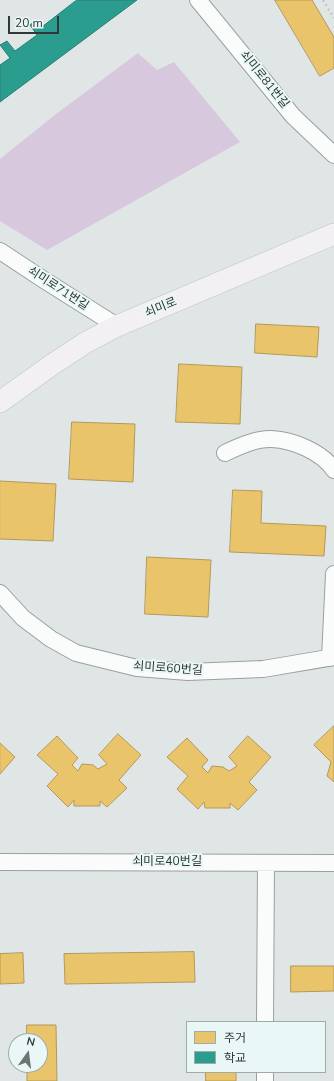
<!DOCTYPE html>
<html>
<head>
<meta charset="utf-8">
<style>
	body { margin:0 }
	#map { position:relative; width:334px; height:1081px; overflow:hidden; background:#e0e6e6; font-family:"Nunito Sans","Noto Sans KR",sans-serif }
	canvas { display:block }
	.legend { position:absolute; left:186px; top:1021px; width:140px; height:52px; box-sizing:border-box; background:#e9f7f7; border:1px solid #9faaaa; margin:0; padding:5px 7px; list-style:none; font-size:12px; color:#313636 }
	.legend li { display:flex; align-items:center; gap:8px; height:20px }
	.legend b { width:20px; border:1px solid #9faaaa }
	.north { position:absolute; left:8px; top:1033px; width:40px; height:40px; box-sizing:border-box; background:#e9f7f7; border:1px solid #9faaaa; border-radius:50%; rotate:14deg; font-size:11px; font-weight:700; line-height:16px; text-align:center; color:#313636 }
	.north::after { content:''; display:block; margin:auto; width:14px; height:18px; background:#6e7474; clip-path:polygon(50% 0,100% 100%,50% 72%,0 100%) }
	.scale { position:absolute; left:8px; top:16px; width:51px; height:18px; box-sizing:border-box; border:2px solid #313636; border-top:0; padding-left:5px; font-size:12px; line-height:14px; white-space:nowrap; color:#313636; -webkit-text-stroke:3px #e9f7f7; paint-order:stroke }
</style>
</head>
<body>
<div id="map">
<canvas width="334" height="1081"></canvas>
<ul class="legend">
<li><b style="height:11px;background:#e9c46a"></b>주거</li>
<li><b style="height:11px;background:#2a9d8f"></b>학교</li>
</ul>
<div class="north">N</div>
<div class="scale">20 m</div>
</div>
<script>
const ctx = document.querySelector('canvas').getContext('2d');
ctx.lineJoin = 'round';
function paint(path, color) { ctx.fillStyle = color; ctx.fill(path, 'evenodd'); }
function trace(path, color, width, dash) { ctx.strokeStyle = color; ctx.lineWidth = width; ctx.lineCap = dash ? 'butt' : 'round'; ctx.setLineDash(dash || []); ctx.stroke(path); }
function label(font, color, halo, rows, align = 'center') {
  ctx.font = font + ' "Nunito Sans","Noto Sans KR",sans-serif'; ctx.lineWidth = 4; ctx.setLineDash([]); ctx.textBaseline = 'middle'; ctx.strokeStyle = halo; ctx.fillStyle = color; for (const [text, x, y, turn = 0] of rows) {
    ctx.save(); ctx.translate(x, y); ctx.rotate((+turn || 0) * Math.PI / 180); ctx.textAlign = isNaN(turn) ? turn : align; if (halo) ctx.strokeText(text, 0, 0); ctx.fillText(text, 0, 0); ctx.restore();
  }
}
paint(new Path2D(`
	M138,53L157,70L174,62L240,142L47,250L0,221V159L56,114Z`), '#d7c8de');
const homes = new Path2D(`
	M275,0H312L334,37V68L320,76Z
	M256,324L319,327L317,357L255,353Z
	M179,364L242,367L240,424L176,422Z
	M72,422L135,424L133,482L69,479Z
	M0,481L56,484L53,541L0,539Z
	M233,490L262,491L261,523L326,526L324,556L230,552Z
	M147,557L211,560L208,617L145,614Z
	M334,726V782L327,776L331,762L314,745Z
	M118,734L141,755L119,780L127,788L107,807L100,801V806H74V800L68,807L47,786L58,774L37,755L57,736L78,758L72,765L78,771L82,764L93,765L98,769L107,764L99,755Z
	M248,736L271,757L249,782L257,790L238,810L230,803V808H205L204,802L198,809L177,789L188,776L167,757L187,738L208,760L202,767L208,773L212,766L223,767L229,771L237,766L229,757Z
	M0,743L15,757L0,774Z
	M194,952L195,982L65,984L64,954Z
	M23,953L24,983L0,984V954Z
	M291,966H334V991L291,992Z
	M27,1025H56L57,1081H27V1065H40V1041H27Z
	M206,1072H236V1081H206Z`);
paint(homes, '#e9c46a');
trace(homes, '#b2995a', 1);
const schools = new Path2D(`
	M77,0H137L0,102V65L10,58L0,45L7,41L15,51L37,35L30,25L35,21L40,28Z`);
paint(schools, '#2a9d8f');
trace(schools, '#2c7e74', 1);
const minor = new Path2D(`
	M198,0L293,116L334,155
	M0,251L44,280L117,326
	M225,453C237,447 258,438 272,439C293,440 322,452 334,470
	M0,593L23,618L51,639L76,653L137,668L188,672L263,669L334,657
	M330,658L334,574
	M0,862L334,863
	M265,1022L266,863
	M265,1081V1072`);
const major = new Path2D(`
	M0,402L50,366L85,343L117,326L334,234`);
trace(minor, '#9b9f9f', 18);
trace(major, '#bfc3c3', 22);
trace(new Path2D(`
	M323,0L334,18`), '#c4c6c6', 2.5, [2, 3]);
trace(minor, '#fafbfb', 16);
trace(major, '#f3f0f4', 21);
label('12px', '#313636', '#e9f7f7', [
	["쇠미로81번길",264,80,51],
	["쇠미로71번길",58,289,33],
	["쇠미로",161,308,-22],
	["쇠미로60번길",168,669,4],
	["쇠미로40번길",167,862]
]);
</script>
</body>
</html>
